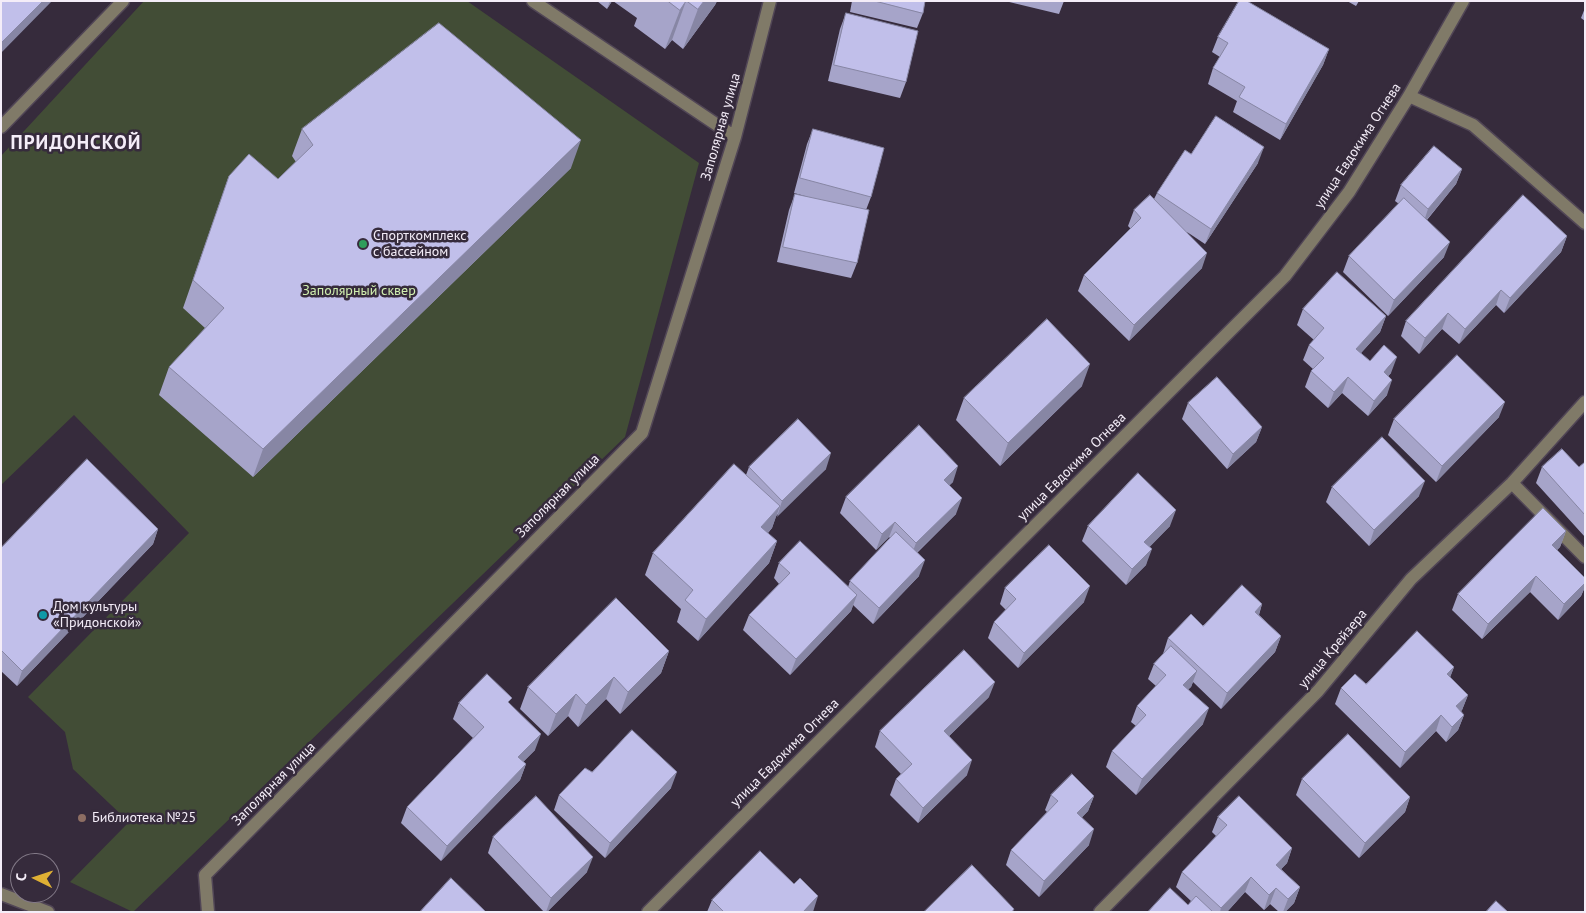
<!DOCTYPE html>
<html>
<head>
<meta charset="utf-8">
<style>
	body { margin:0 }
	#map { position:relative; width:1586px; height:913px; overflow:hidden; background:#362b3c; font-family:"PT Sans",sans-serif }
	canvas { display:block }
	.frame { position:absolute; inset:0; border:2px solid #f4edf8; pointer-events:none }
	.north { position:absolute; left:10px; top:853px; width:50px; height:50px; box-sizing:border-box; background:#362b3c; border:1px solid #827987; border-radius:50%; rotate:274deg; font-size:14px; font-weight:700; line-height:20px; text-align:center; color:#f4edf8 }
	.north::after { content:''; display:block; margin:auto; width:18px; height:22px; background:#dfb034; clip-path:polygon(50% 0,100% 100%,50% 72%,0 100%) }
</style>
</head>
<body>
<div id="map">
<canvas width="1586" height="913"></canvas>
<div class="frame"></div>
<div class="north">С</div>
</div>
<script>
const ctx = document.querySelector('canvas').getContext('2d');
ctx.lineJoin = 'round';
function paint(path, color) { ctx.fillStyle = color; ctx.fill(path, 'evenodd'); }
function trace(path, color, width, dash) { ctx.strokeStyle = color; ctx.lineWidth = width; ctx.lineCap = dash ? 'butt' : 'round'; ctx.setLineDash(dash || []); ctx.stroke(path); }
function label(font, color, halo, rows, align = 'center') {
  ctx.font = font + ' "PT Sans",sans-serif'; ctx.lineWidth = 5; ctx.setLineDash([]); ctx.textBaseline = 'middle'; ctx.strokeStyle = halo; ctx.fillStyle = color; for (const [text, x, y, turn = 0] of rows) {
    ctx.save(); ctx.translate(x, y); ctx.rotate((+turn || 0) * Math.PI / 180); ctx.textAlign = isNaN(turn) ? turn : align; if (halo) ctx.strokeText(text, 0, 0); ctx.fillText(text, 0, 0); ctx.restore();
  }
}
paint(new Path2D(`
	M144,1H467L699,163L625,437L133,912L70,882L129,822L73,769L65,732L28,697L189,533L74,415L1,485V156Z`), '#424d36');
const minor = new Path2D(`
	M533,1L735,137
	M1409,96L1473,125L1585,223
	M1,127L123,1
	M1512,483L1585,557
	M1,894L48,912
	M208,912L205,875L642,433L735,137L770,1
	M648,912L1285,276L1349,192L1409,96L1463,1
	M1100,912L1318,691L1411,579L1512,483L1585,402`);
trace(minor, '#514656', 15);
trace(minor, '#807a68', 12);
paint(new Path2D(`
	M597,1H612L607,9Z
	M613,1H717L715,5L683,49L672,40L665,49L634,26L637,18Z
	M852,1H925L923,13L917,28L850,12Z
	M1005,1H1064L1059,14Z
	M1347,1H1359L1356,6Z
	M1585,8V21L1581,18Z
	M846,13L906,82L900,98L828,81L840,29Z
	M1218,37L1329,49L1323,65L1280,140L1233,112L1237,101L1208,84L1213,68L1220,57L1212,52Z
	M302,129L571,168L253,477L159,395L169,367L205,328L183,308L229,176L278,179L296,162L292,156Z
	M813,129L871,197L866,210L857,263L851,278L777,262L789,210L795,194L812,198L794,193L807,144Z
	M1191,154L1258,163L1205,244L1187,232L1202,268L1129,341L1078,291L1084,275L1131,229L1128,226L1134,210L1154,199L1157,193Z
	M1462,169L1456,184L1427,220L1444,257L1388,316L1343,272L1349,256L1399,204L1395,201L1401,185Z
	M1567,236L1561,252L1504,313L1496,305L1459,344L1442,329L1419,354L1401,336L1406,321Z
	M1303,309L1386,316L1380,332L1361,353L1370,361L1391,373L1388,376L1387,395L1368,416L1342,393L1328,408L1305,387L1311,371L1313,369L1303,360L1309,345L1314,340L1297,325Z
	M1082,386L1000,466L956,420L964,398Z
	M1188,403L1262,427L1256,442L1227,469L1182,419Z
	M1499,417L1436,482L1388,435L1394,419Z
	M1585,462V537L1536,483L1542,467H1579Z
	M749,467L826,469L776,516L772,528L768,533L777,541L769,563L698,641L677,622L681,609L645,575L653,553L746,475Z
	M953,482L949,485L956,514L917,553L919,576L873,624L853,605L851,611L790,675L743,630L749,615L779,584L774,578L779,563L848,587L850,581L890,538L889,537L876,550L840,513L846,497Z
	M1332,487L1419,496L1369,546L1326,502Z
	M1088,526H1170L1149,547L1146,565L1126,585L1082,541Z
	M158,529L153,544L17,686L1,671V548Z
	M1566,531L1560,547L1557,550L1585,578V587L1581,596L1558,620L1530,592L1482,639L1452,610L1458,594Z
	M1005,588L1084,602L1018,668L988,638L994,622L1006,610L1000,604Z
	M1262,604L1259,615L1281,636L1275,652L1221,709L1193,682L1191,687L1188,689L1203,724L1136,795L1106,767L1112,751L1136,726L1131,722L1137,706L1156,686L1148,679L1154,664L1163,654L1168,638Z
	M669,651L661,673L620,714L606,699L578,727L568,716L548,736L520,709L528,687Z
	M1454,667L1450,677L1468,695L1462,710L1461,711L1464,715L1458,730L1446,742L1436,731L1400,768L1335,704L1341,688Z
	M989,697L949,736L967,775L918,823L890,795L896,779L901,774L875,747L880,731Z
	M459,703L510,704L535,750L523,762L526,764L520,780L441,861L401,823L407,807L473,738L453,719Z
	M592,772L671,788L605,858L554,810L559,795Z
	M1302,779L1410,797L1405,812L1359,858L1296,795Z
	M1051,795L1094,796L1088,811L1082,817L1089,845L1039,897L1006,865L1011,850L1047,812L1045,810Z
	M1218,817L1292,848L1287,863L1281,869L1300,887L1294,903L1285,912H1279L1270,904L1264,910L1245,892L1227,912H1148L1188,905L1191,901L1176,887L1182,872L1216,836L1212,832Z
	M493,837L587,872L547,912H544L488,853Z
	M712,900L813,912H707Z`), '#a6a4c9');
paint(new Path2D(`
	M43,1H52L1,53V43Z
	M610,1H612L607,9Z
	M686,1L672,40L665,49L680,10Z
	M704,1H717L715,5L683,49L698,9Z
	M1329,49L1323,65L1280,140L1286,124Z
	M581,140L571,168L253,477L263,449Z
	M1264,147L1258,163L1205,244L1211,229Z
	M1462,169L1456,184L1423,224L1428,209Z
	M1567,236L1561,252L1504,313L1510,298Z
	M1450,242L1444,257L1388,316L1394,300Z
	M1207,253L1202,268L1129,341L1134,325Z
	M1501,290L1496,305L1459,344L1465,329Z
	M1448,313L1442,329L1419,354L1425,338Z
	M1386,316L1380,332L1351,364L1356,349Z
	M1397,357L1391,373L1378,388L1384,372Z
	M1090,364L1082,386L1000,466L1008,443Z
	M1348,377L1342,393L1328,408L1334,392Z
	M1392,380L1387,395L1368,416L1374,401Z
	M1505,402L1499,417L1436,482L1442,466Z
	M1262,427L1256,442L1227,469L1233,454Z
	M831,453L826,469L777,517L782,501Z
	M958,466L953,482L939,496L944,480Z
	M1425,481L1419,496L1369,546L1374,530Z
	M962,498L956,514L910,559L916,543Z
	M780,506L772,528L753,549L761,527Z
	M1176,510L1170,526L1139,558L1144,542Z
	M895,522L889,537L876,550L882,534Z
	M158,529L153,544L17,686L22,671Z
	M1566,531L1560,547L1546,561L1552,545Z
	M777,541L769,563L698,641L706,619Z
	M1152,549L1146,565L1126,585L1132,569Z
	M925,560L919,576L873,624L879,608Z
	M1536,576L1530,592L1482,639L1488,624Z
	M1585,583V587L1581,596L1558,620L1564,604Z
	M1090,586L1084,602L1018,668L1024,653Z
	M857,595L851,611L790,675L796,659Z
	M1262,604L1257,620L1255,612Z
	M1281,636L1275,652L1221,709L1227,693Z
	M669,651L661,673L620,714L628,692Z
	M1454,667L1448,683L1447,674Z
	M1197,671L1191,687L1178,700L1183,685Z
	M614,677L606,699L578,727L586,705Z
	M995,682L989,697L938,747L944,731Z
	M576,694L568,716L548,736L556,714Z
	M1468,695L1462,710L1450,722L1456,706Z
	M1209,708L1203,724L1136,795L1142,779Z
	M1441,715L1436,731L1400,768L1405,752Z
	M1464,715L1458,730L1446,742L1452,727Z
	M541,734L535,750L512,773L518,757Z
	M972,760L967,775L918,823L923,808Z
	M526,764L520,780L441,861L447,846Z
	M677,772L671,788L605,858L610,843Z
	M1094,796L1088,811L1072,828L1077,813Z
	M1410,797L1405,812L1359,858L1365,843Z
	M1094,829L1089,845L1039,897L1044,881Z
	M1292,848L1287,863L1271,880L1276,865Z
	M593,857L587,872L547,912H546L551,898Z
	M1251,877L1245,892L1227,912H1220L1221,908Z
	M1300,887L1294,903L1285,912H1283L1288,899Z
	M1276,888L1270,904L1264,910L1269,895Z
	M818,896L813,912H803Z`), '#8786a4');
const building = new Path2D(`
	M1,1H43L1,43Z
	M668,1H686L680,10Z
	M687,1H704L698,9Z
	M875,1H925L923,13Z
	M1239,1H1247L1329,49L1286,124L1239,97L1245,87L1213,68L1228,43L1218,37Z
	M846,13L918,31L906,82L834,65Z
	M439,23L581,140L263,449L169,367L224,308L193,280L229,176L249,154L278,179L313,145L302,129Z
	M1216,116L1264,147L1211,229L1157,193L1185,150L1191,154Z
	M813,129L884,148L871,197L800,178Z
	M1434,146L1462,169L1428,209L1401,185Z
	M795,194L869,210L857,263L783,247Z
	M1150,195L1207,253L1134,325L1084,275L1141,218L1134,210Z
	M1523,195L1567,236L1510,298L1501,290L1465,329L1448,313L1425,338L1406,321Z
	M1404,198L1450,242L1394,300L1349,256Z
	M1337,272L1386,316L1356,349L1370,361L1384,345L1397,357L1384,372L1392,380L1374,401L1348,377L1334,392L1311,371L1324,358L1309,345L1324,328L1303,309Z
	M1047,319L1090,364L1008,443L964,398Z
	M1457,355L1505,402L1442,466L1394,419Z
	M1217,377L1262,427L1233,454L1188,403Z
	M798,419L831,453L782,501L749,467Z
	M919,425L958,466L944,480L962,498L916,543L895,522L882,534L846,497Z
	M1382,437L1425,481L1374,530L1332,487Z
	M1562,449L1579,467L1585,462V515L1542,467Z
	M87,459L158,529L22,671L1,650V548Z
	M734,464L780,506L761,527L777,541L706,619L685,600L693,590L653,553Z
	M1138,473L1176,510L1144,542L1152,549L1132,569L1088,526Z
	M1543,508L1566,531L1552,545L1585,578V583L1564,604L1536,576L1488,624L1458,594Z
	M896,532L925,560L879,608L850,581Z
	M800,541L857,595L796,659L749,615L790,573L779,563Z
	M1049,545L1090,586L1024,653L994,622L1016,599L1005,588Z
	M1242,585L1262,604L1255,612L1281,636L1227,693L1168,638L1191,614L1203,626Z
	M616,598L669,651L628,692L614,677L586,705L576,694L556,714L528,687Z
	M1417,631L1454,667L1447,674L1468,695L1456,706L1464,715L1452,727L1441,715L1405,752L1341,688L1355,674L1366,684Z
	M1171,646L1197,671L1183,685L1209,708L1142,779L1112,751L1146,715L1137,706L1166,675L1154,664Z
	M964,650L995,682L944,731L972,760L923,808L896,779L912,764L880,731Z
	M487,674L512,698L508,702L541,734L518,757L526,764L447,846L407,807L484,727L459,703Z
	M632,730L677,772L610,843L559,795L585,768L592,772Z
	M1348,734L1410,797L1365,843L1302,779Z
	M1072,774L1094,796L1077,813L1094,829L1044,881L1011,850L1058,801L1051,795Z
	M536,796L593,857L551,898L493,837Z
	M1239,796L1292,848L1276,865L1300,887L1288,899L1276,888L1269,895L1251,877L1221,908L1182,872L1227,825L1218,817Z
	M760,851L794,884L800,878L818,896L803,912H724L712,900Z
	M972,865L1014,909L1012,912H924Z
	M451,878L486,912H420Z
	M1170,888L1188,905L1196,896L1213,912H1148Z
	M1496,901L1508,912H1486Z`);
paint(building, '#c1bfea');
trace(building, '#8786a4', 1);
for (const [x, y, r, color] of [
	[363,244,5,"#2e9e5b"],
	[43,615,5,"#0f9aa8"],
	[82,818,5,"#8d6e63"]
]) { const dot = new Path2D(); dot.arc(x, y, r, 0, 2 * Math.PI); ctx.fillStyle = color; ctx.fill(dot); trace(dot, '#362b3c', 2); }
label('14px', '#f4edf8', '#362b3c', [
	["Заполярная улица",721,127,-74],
	["улица Евдокима Огнева",1358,146,-57],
	["улица Евдокима Огнева",1072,467,-45],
	["Заполярная улица",558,496,-45],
	["улица Крейзера",1333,649,-50],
	["улица Евдокима Огнева",785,753,-45],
	["Заполярная улица",274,784,-45]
]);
label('14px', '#f4edf8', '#362b3c', [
	["Спорткомплекс",373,236],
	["с бассейном",373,252],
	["Дом культуры",53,607],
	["«Придонской»",53,623],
	["Библиотека №25",92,818]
], 'left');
label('14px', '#d1f0b0', '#362b3c', [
	["Заполярный сквер",359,291]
]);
ctx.letterSpacing = '1px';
label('bold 19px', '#f4edf8', '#362b3c', [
	["ПРИДОНСКОЙ",76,144]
]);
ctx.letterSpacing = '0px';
</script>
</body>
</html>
